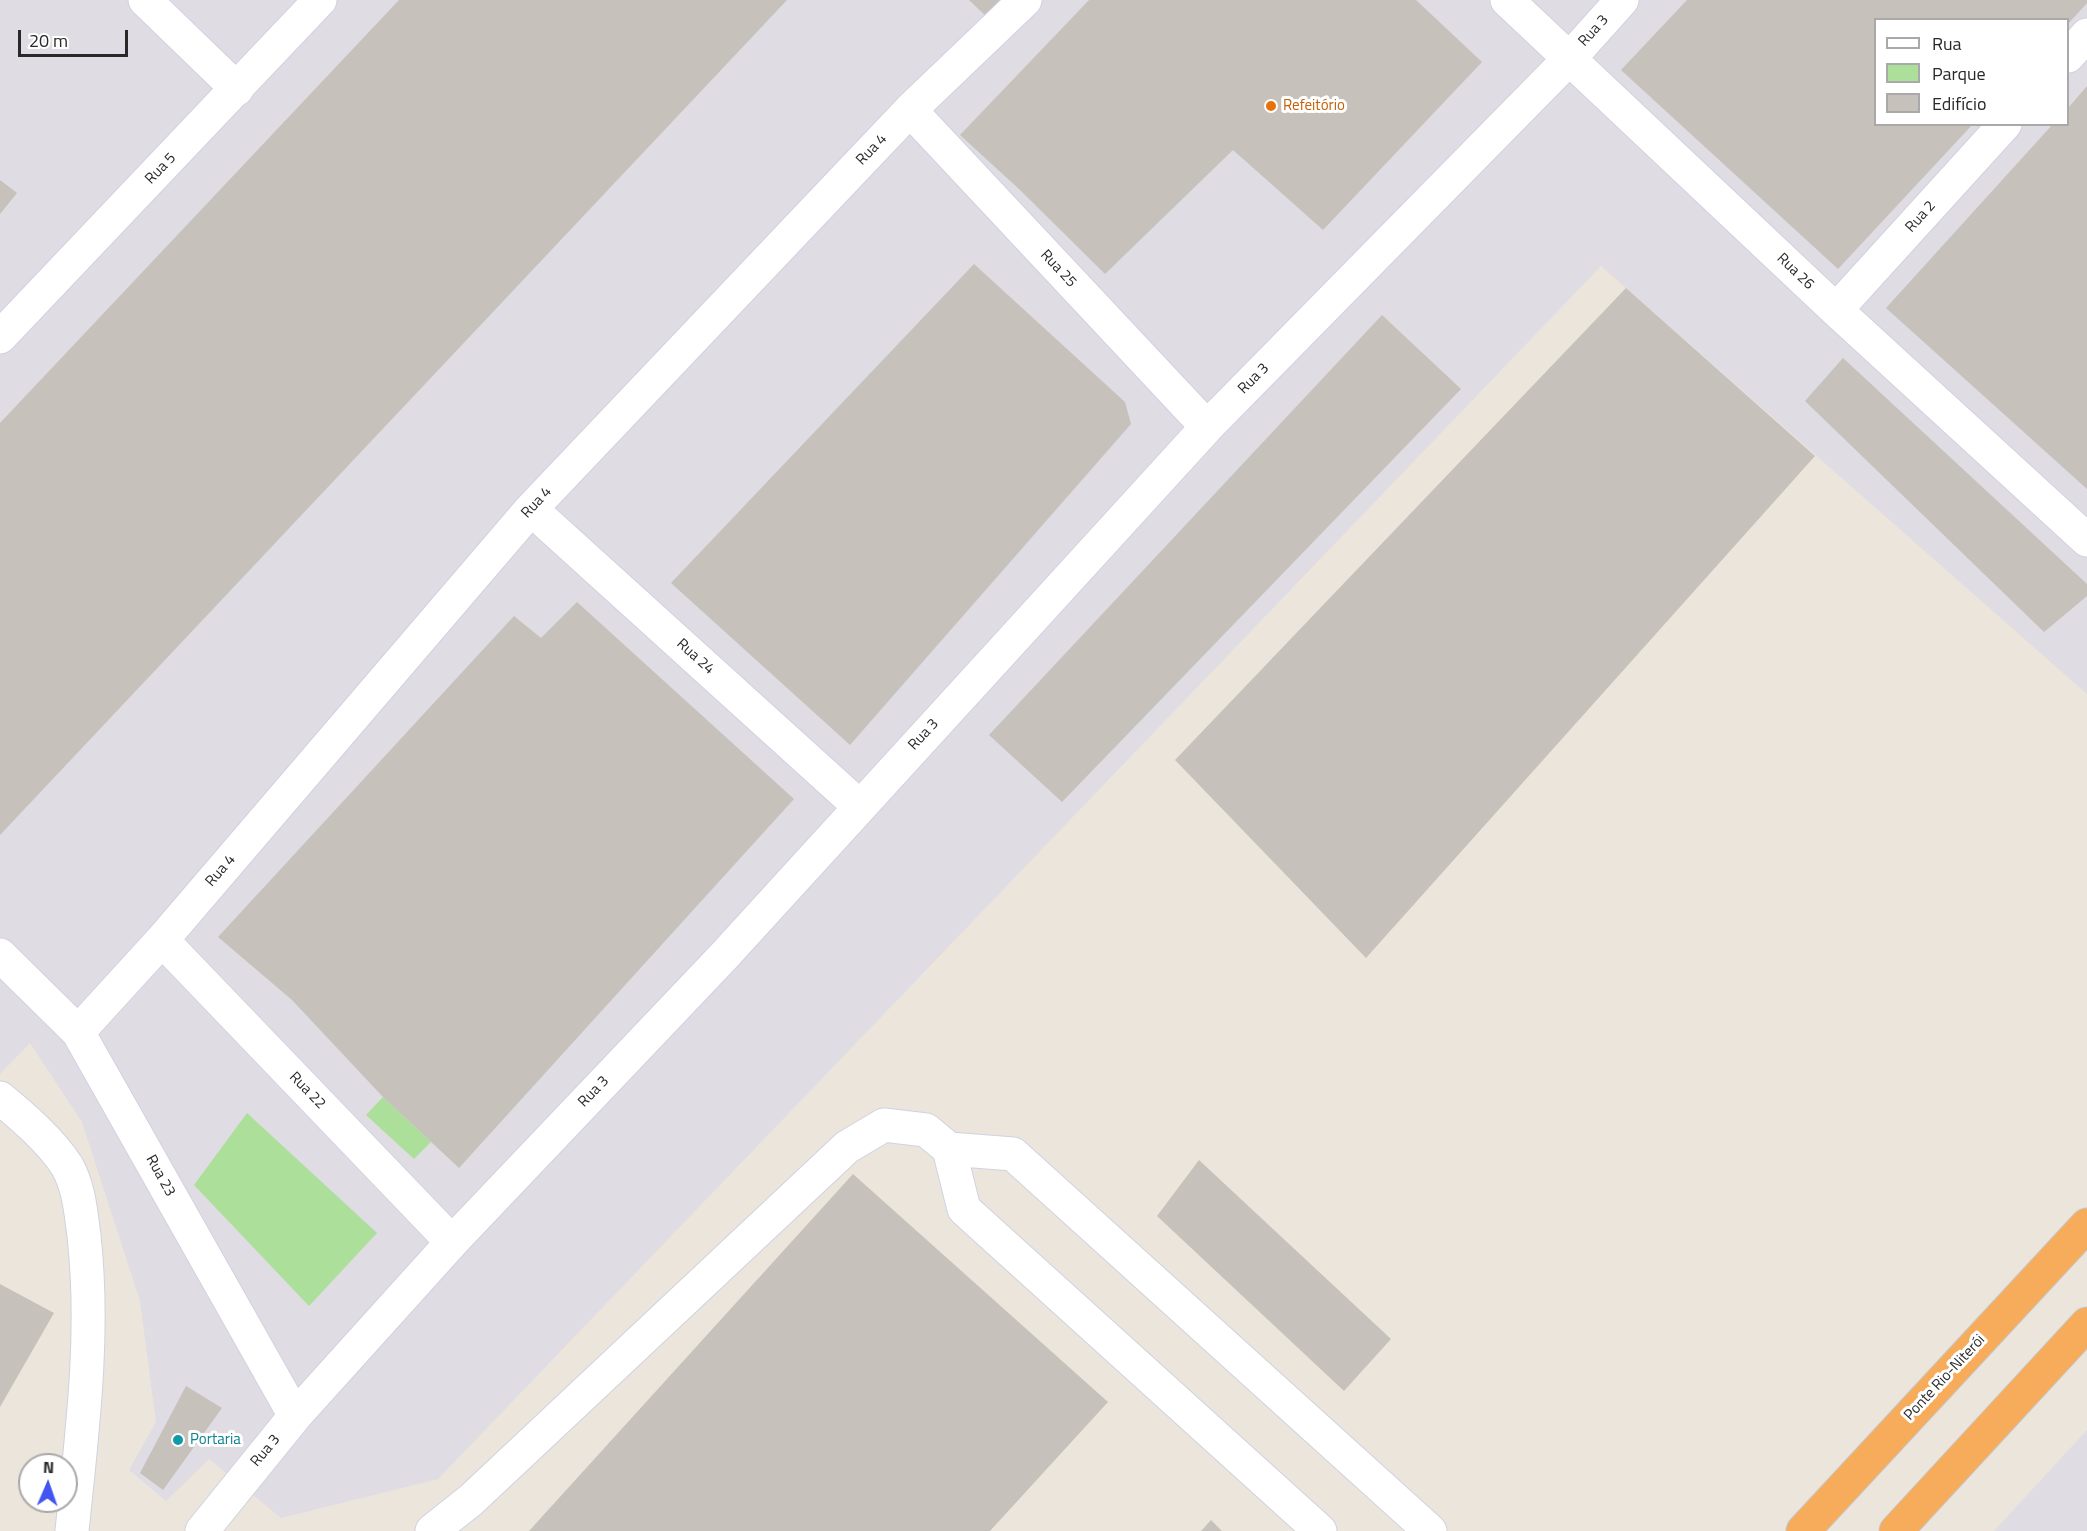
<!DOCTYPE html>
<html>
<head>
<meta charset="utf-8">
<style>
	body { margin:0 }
	#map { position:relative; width:2087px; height:1531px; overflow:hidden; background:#ebe5db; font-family:"Titillium Web",sans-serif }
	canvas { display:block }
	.legend { position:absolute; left:1874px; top:18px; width:195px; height:108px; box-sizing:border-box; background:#fff; border:2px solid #a9a9a9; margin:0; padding:8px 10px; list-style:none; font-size:18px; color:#292929 }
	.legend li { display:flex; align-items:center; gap:12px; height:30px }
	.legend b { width:30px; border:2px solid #a9a9a9 }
	.north { position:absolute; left:18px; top:1453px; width:60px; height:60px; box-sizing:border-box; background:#fff; border:2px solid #a9a9a9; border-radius:50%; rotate:2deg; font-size:16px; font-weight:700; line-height:24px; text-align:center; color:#292929 }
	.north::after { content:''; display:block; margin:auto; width:21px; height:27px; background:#4354f0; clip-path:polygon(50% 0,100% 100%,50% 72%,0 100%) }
	.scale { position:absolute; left:18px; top:30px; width:110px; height:27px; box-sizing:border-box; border:3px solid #292929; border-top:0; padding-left:8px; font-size:18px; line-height:21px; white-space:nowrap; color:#292929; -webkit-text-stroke:4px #fff; paint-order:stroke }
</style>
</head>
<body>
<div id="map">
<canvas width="2087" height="1531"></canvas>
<ul class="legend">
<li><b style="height:8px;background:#fff"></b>Rua</li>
<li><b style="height:16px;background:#acdf9a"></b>Parque</li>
<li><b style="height:16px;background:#c6c2bb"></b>Edifício</li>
</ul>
<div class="north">N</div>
<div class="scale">20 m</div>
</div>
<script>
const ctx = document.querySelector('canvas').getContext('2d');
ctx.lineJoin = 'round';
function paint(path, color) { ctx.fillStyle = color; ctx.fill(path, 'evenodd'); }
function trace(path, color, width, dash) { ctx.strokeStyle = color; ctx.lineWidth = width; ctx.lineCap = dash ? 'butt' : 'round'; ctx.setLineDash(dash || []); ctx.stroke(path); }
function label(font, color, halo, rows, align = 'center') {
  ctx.font = font + ' "Titillium Web",sans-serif'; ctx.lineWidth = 6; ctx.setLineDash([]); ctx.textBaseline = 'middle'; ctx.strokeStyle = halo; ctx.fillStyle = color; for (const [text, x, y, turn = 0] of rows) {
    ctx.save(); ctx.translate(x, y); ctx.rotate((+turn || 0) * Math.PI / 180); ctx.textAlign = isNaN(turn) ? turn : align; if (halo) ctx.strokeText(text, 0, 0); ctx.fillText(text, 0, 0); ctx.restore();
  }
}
paint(new Path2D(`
	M0,0H2087V694L1601,266L438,1479L281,1518L209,1459L166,1501L129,1470L156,1422L140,1301L82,1122L30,1043L0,1074ZM1876,20H2068V124H1876Z
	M2087,1430V1531H1994Z`), '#dfdce3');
paint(new Path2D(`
	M383,1097L431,1142L414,1159L366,1115Z
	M247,1113L377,1233L309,1306L194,1185Z`), '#acdf9a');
paint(new Path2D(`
	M399,0H787L0,835V423Z
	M969,0H1005L988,18Z
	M1089,0H1416L1482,62L1323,230L1233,150L1105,274L1019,189L960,135Z
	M1687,0H2087V3L2068,24V20H1876V124H1973L1838,269L1621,70Z
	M2087,86V489L1886,308L2053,124H2068V108Z
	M0,180L17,193L0,214Z
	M974,264L1125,402L1131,424L850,745L671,583Z
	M1626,288L1815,456L1366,958L1175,760Z
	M1382,315L1461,389L1062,802L989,735Z
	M1843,358L2087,584V596L2044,632L1805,401Z
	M577,602L794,799L459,1168L383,1097L292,1000L218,937L514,616L541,638Z
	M1199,1160L1391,1339L1344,1391L1157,1216Z
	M853,1174L1108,1402L990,1531H529Z
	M0,1284L54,1313L0,1407Z
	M186,1386L222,1408L163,1490L140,1473Z
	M1211,1520L1222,1531H1201Z`), '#c6c2bb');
const minor = new Path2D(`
	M145,0L237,89
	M1507,0L1836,310L2087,540
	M2068,56L2087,35
	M910,110L1207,427
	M1836,310L2005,124
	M0,337L320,0
	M531,509L859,806
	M162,940L452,1242
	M0,955L78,1032L295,1416
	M78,1032L162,940L531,509L910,110L1025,0
	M0,1098C23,1117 51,1141 67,1166C79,1187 81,1213 84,1236C95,1335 82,1433 72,1531
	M949,1149L964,1209L1320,1531
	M202,1531L295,1416L452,1242L724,956L1207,427L1570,58L1622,0
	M432,1531L471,1500L847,1147L884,1125L926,1130L949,1149L1013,1154L1430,1531`);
const highway = new Path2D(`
	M1803,1531L2087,1225
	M1896,1531L2087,1324`);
trace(minor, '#d1d2e1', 35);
trace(highway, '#c7c7c7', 35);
trace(minor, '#fff', 33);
trace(highway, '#f6ac5b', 33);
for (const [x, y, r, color] of [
	[1271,106,6,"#e8710a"],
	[178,1440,6,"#0f9aa8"]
]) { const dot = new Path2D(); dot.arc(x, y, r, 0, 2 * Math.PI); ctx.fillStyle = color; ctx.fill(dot); trace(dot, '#fff', 2); }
label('15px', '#292929', '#fff', [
	["Rua 3",1594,31,-48],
	["Rua 4",872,150,-46],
	["Rua 5",161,169,-46],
	["Rua 2",1921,217,-48],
	["Rua 25",1058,269,47],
	["Rua 26",1795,272,44],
	["Rua 3",1254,379,-45],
	["Rua 4",537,503,-47],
	["Rua 24",695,657,42],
	["Rua 3",924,735,-47],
	["Rua 4",221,871,-49],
	["Rua 22",307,1091,46],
	["Rua 3",594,1092,-46],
	["Rua 23",160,1176,61],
	["Ponte Rio-Niterói",1945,1378,-47],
	["Rua 3",266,1451,-50]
]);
label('15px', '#c56008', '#fff', [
	["Refeitório",1283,106]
], 'left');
label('15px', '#0d838f', '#fff', [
	["Portaria",190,1440]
], 'left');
</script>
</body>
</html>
